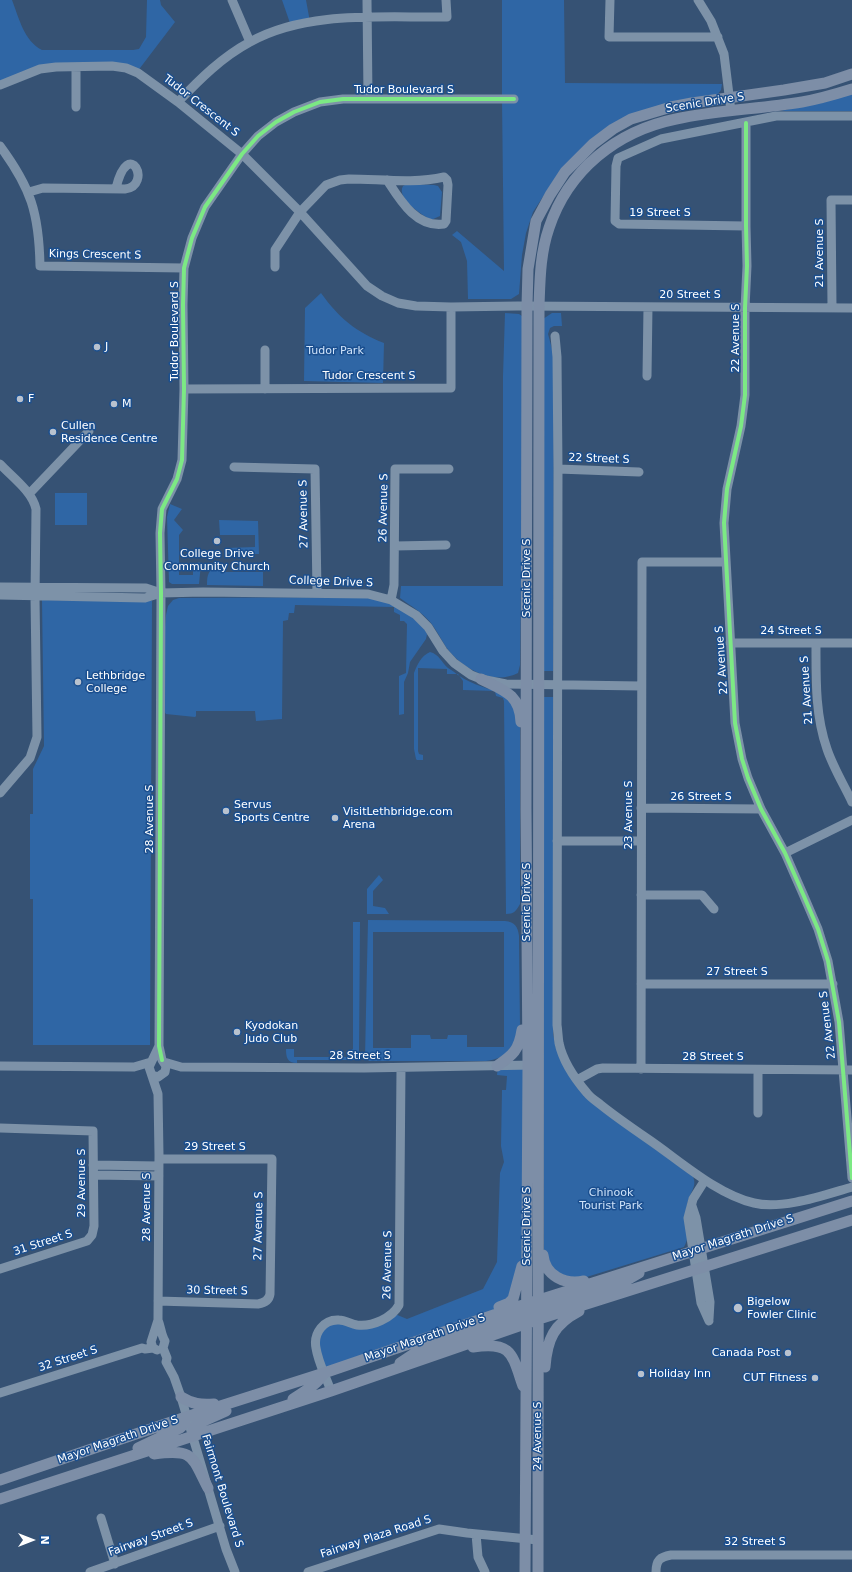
<!DOCTYPE html>
<html>
<head>
<meta charset="utf-8">
<style>
	body { margin:0 }
	#map { position:relative; width:852px; height:1572px; overflow:hidden; background:#365274; font-family:"DejaVu Sans",sans-serif }
	canvas { display:block }
	.north { position:absolute; left:12px; top:1520px; width:40px; height:40px; -webkit-text-stroke:3px #1b4f8f; paint-order:stroke; rotate:90deg; font-size:11px; font-weight:700; line-height:16px; text-align:center; color:#fff }
	.north::after { content:''; display:block; margin:auto; width:14px; height:18px; background:#fff; clip-path:polygon(50% 0,100% 100%,50% 72%,0 100%) }
</style>
</head>
<body>
<div id="map">
<canvas width="852" height="1572"></canvas>
<div class="north">N</div>
</div>
<script>
const ctx = document.querySelector('canvas').getContext('2d');
ctx.lineJoin = 'round';
function paint(path, color) { ctx.fillStyle = color; ctx.fill(path, 'evenodd'); }
function trace(path, color, width, dash) { ctx.strokeStyle = color; ctx.lineWidth = width; ctx.lineCap = dash ? 'butt' : 'round'; ctx.setLineDash(dash || []); ctx.stroke(path); }
function label(font, color, halo, rows, align = 'center') {
  ctx.font = font + ' "DejaVu Sans",sans-serif'; ctx.lineWidth = 3; ctx.setLineDash([]); ctx.textBaseline = 'middle'; ctx.strokeStyle = halo; ctx.fillStyle = color; for (const [text, x, y, turn = 0] of rows) {
    ctx.save(); ctx.translate(x, y); ctx.rotate((+turn || 0) * Math.PI / 180); ctx.textAlign = isNaN(turn) ? turn : align; if (halo) ctx.strokeText(text, 0, 0); ctx.fillText(text, 0, 0); ctx.restore();
  }
}
paint(new Path2D(`
	M0,0H12C19,18 24,41 42,50H133L139,49L146,37L147,0H160L161,5L175,22L137,72L126,68L56,67L0,85Z
	M282,0H306L310,22L291,26Z
	M502,0H564L565,83L722,84L721,90L717,95L620,119L561,169L533,212L526,233L522,255L519,294L511,299H468L467,261L461,242L452,235L457,231L504,271L502,99Z
	M852,92V111H781L834,99Z
	M407,184L434,185L438,186L442,192L440,216L431,220C422,215 396,198 403,186Z
	M321,293C339,318 356,332 384,343L383,383L304,381L305,308Z
	M505,313L519,314L522,316L524,323L520,665L518,673C493,686 461,668 446,647C441,639 437,631 431,623C423,613 411,606 400,598L401,586H503V376Z
	M552,313H561L562,326H554L550,328L548,334L554,356L553,671H542L543,319Z
	M55,493H87V525H55Z
	M170,504L182,509L174,520L183,530L179,535V575H193V568L199,562L201,564L199,584H172L169,582L167,517Z
	M219,520L258,521L259,554H226V548L255,547V535H220Z
	M218,565L223,566L224,572H263V586L207,585C207,574 208,571 218,565Z
	M360,597H375L405,611L424,628L427,634L426,639L410,662L408,673L404,682V714L399,715V676L406,673L407,624L404,621H400V615L394,612V607L295,605L294,613H289L288,620L283,621L282,719L256,721L255,711H196V716L195,717L166,714L163,710L164,637L166,615L168,606L173,600L179,598Z
	M42,600L152,601L150,1045H33V899H30V814H33V769L44,746Z
	M430,652C439,654 442,663 448,668C452,670 455,673 458,675C472,685 491,689 507,695L520,720V904C516,911 514,914 506,914L504,701L503,698L496,696L495,691L463,690V681L458,674H447V669L418,668V751L419,754L423,755V760H417L416,759L414,749V673C417,665 421,656 430,652Z
	M542,697H553V1034L556,1048L575,1084L692,1175C698,1185 691,1191 688,1201C683,1216 693,1232 684,1247L580,1279L558,1275L544,1255Z
	M379,875L383,880L373,891V906L385,908L389,914H367V889Z
	M368,920L505,921C515,922 518,927 519,936L520,1028C518,1047 505,1059 486,1061H369L365,1057ZM373,932H504V1047H467V1035H448L447,1039H431L430,1035H411V1048H373Z
	M353,922H360L359,1058L357,1060H297V1063C287,1063 286,1057 286,1049H294V1057H351V1050L353,1049Z
	M528,1065L522,1259L509,1303L443,1332L324,1373L316,1336L332,1320L357,1325L395,1314L407,1319L483,1289L497,1262L500,1173L504,1162L501,1146L502,1090H506L507,1076L497,1075L498,1066Z`), '#2f66a5');
trace(new Path2D(`
	M232,0L250,42
	M367,0L368,98
	M610,0L609,37H718
	M698,0L711,21L724,54L731,111
	M76,67V107
	M0,85L40,69L56,67L112,66L126,68L138,73L178,102L242,154L300,212L367,286L382,296L398,303L416,306L451,307L518,306L852,308
	M178,102C200,79 222,57 250,42C307,10 383,18 447,17L446,0
	M746,123V226L747,266L745,308V395L741,426L727,489L724,523L735,723L742,759L748,778L761,809L785,853L803,894L818,929L828,961L839,1022L852,1178
	M0,146C31,188 39,213 40,266L184,268
	M29,192L43,188L125,189C153,186 129,135 116,188
	M746,226L619,224L615,221L616,166L618,158L661,139L776,116H852
	M275,267V250L300,212L326,185L340,180L349,179C380,179 413,184 444,177L447,180L448,185L446,221L444,224C416,228 400,200 387,180
	M832,307L831,200H852
	M555,336L557,357L558,469L557,1025C558,1031 558,1037 559,1043C563,1062 575,1079 587,1093C591,1098 596,1101 601,1105C616,1117 632,1128 648,1139C679,1160 716,1194 754,1203C782,1210 824,1195 852,1187
	M265,350V389
	M647,376L648,307
	M184,389L451,388V307
	M0,464C12,477 32,491 36,509L35,597L37,737L30,758L0,793
	M234,467L315,469L317,592
	M558,469L639,472
	M29,494L89,431
	M395,546L446,545
	M0,587L146,588L161,593
	M0,595L145,598L161,593L203,592L368,594L391,600L416,615L428,627L443,651L454,663L471,675L481,679L506,684L641,686
	M391,600L394,585L395,469H449
	M730,643H852
	M816,643C816,678 815,715 827,749C833,767 844,785 852,802
	M641,808L761,809
	M557,841H640
	M785,853L852,820
	M641,895H702L714,909
	M641,984H833
	M159,1046L149,1067L158,1094L159,1155L158,1320C161,1327 161,1335 165,1341L163,1348L167,1358L166,1362L174,1377L181,1397L226,1549L235,1572
	M162,1060L159,1046L161,593L160,533L162,509L177,479L182,460L184,389L183,305L184,268L192,238L205,207L242,154L258,136L276,122L294,112L320,102L343,99H514
	M164,1062L181,1067L364,1068L534,1065
	M0,1066L134,1067L151,1062
	M641,1069L642,562H725
	M152,1075L158,1077L165,1072L166,1066L162,1060
	M577,1080L597,1069L603,1068L852,1070
	M758,1113V1070
	M0,1128L93,1131L94,1226L92,1235L87,1241L0,1269
	M93,1165L159,1166
	M94,1175L159,1176
	M705,1180L693,1199L688,1218L701,1303L709,1321
	M692,1206L696,1218L710,1302L709,1319
	M158,1301L258,1304C264,1303 269,1301 270,1294L272,1159H159
	M157,1350L153,1348L151,1342L158,1320
	M331,1391C326,1377 318,1362 316,1348C313,1333 324,1319 339,1320C345,1320 351,1324 357,1325C372,1327 392,1318 399,1305L401,1068
	M0,1393L142,1348L145,1349L153,1348
	M101,1518L115,1564
	M476,1534L478,1557L485,1572
	M90,1572L220,1526
	M308,1572L439,1529L467,1533L538,1540
	M656,1572C656,1560 660,1557 671,1555H852`), '#7d92a8', 9);
trace(new Path2D(`
	M481,679C503,690 520,694 521,722
	M497,1066C513,1055 519,1050 522,1030
	M543,1255C545,1276 565,1285 584,1281
	M499,1307L509,1303L513,1299L522,1266
	M534,1314L539,1310L620,1284L639,1273
	M473,1347C512,1341 512,1354 523,1386
	M400,1363L415,1353L520,1315L531,1309
	M545,1367C547,1339 554,1324 579,1311
	M181,1397C192,1404 201,1405 214,1404
	M293,1399C305,1391 317,1385 324,1373
	M192,1436L194,1427L197,1424L226,1411
	M138,1448L180,1428L184,1424L186,1417
	M154,1454C194,1449 191,1455 208,1488
	M0,1480L186,1417L324,1373L520,1306L852,1201
	M0,1499L331,1391L539,1319L852,1220
	M525,1572L528,1065L526,809L527,306L528,269L536,221L550,195L565,172L593,144L613,129L631,119L671,107L692,103L784,90L825,83L852,74
	M538,1572L539,306C540,280 540,254 549,228C568,170 617,131 676,119C717,110 760,109 802,102C819,99 836,94 852,89`), '#7d8ea7', 11);
trace(new Path2D(`
	M746,123V226L747,266L745,308V395L741,426L727,489L724,523L735,723L742,759L748,778L761,809L785,853L803,894L818,929L828,961L839,1022L852,1178
	M162,1060L159,1046L161,593L160,533L162,509L177,479L182,460L184,389L183,305L184,268L192,238L205,207L242,154L258,136L276,122L294,112L320,102L343,99H514`), '#7ce984', 4);
for (const [x, y, r, color] of [
	[97,347,4,"#b9c2ce"],
	[20,399,4,"#b9c2ce"],
	[114,404,4,"#b9c2ce"],
	[53,432,4,"#b9c2ce"],
	[217,541,4,"#b9c2ce"],
	[78,682,4,"#b9c2ce"],
	[226,811,4,"#b9c2ce"],
	[335,818,4,"#b9c2ce"],
	[237,1032,4,"#b9c2ce"],
	[738,1308,5,"#b9c2ce"],
	[788,1353,4,"#b9c2ce"],
	[641,1374,4,"#b9c2ce"],
	[815,1378,4,"#b9c2ce"]
]) { const dot = new Path2D(); dot.arc(x, y, r, 0, 2 * Math.PI); ctx.fillStyle = color; ctx.fill(dot); trace(dot, '#1b4f8f', 1.5); }
label('11px', '#fff', '#1b4f8f', [
	["Tudor Boulevard S",404,90],
	["Scenic Drive S",705,103,-9],
	["Tudor Crescent S",201,106,38],
	["19 Street S",660,213],
	["21 Avenue S",820,253,-90],
	["Kings Crescent S",95,255,1],
	["20 Street S",690,295],
	["Tudor Boulevard S",175,331,-90],
	["22 Avenue S",736,338,-90],
	["Tudor Crescent S",369,376],
	["22 Street S",599,459,2],
	["26 Avenue S",384,508,-89],
	["27 Avenue S",304,514,-91],
	["Scenic Drive S",527,578,-90],
	["College Drive S",331,582,2],
	["24 Street S",791,631],
	["22 Avenue S",722,660,-94],
	["21 Avenue S",807,690,-94],
	["26 Street S",701,797],
	["23 Avenue S",629,815,-90],
	["28 Avenue S",150,819,-90],
	["Scenic Drive S",527,902,-90],
	["27 Street S",737,972],
	["22 Avenue S",828,1025,-97],
	["28 Street S",360,1056],
	["28 Street S",713,1057],
	["29 Street S",215,1147],
	["29 Avenue S",82,1183,-90],
	["28 Avenue S",147,1207,-90],
	["27 Avenue S",259,1226,-89],
	["Scenic Drive S",527,1226,-90],
	["Mayor Magrath Drive S",733,1238,-18],
	["31 Street S",43,1243,-18],
	["26 Avenue S",388,1265,-89],
	["30 Street S",217,1291,1],
	["Mayor Magrath Drive S",425,1338,-19],
	["32 Street S",68,1359,-18],
	["24 Avenue S",538,1436,-90],
	["Mayor Magrath Drive S",118,1440,-19],
	["Fairmont Boulevard S",222,1491,73],
	["Fairway Plaza Road S",376,1537,-18],
	["Fairway Street S",151,1538,-20],
	["32 Street S",755,1542]
]);
label('11px', '#fff', '#1b4f8f', [
	["J",105,347],
	["F",28,399],
	["M",122,404],
	["Cullen",61,426],
	["Residence Centre",61,439],
	["College Drive",217,554,"center"],
	["Community Church",217,567,"center"],
	["Lethbridge",86,676],
	["College",86,689],
	["Servus",234,805],
	["Sports Centre",234,818],
	["VisitLethbridge.com",343,812],
	["Arena",343,825],
	["Kyodokan",245,1026],
	["Judo Club",245,1039],
	["Bigelow",747,1302],
	["Fowler Clinic",747,1315],
	["Canada Post",780,1353,"right"],
	["Holiday Inn",649,1374],
	["CUT Fitness",807,1378,"right"]
], 'left');
label('11px', '#cfe3fa', '#1b4f8f', [
	["Tudor Park",335,351],
	["Chinook",611,1193],
	["Tourist Park",611,1206]
]);
</script>
</body>
</html>
